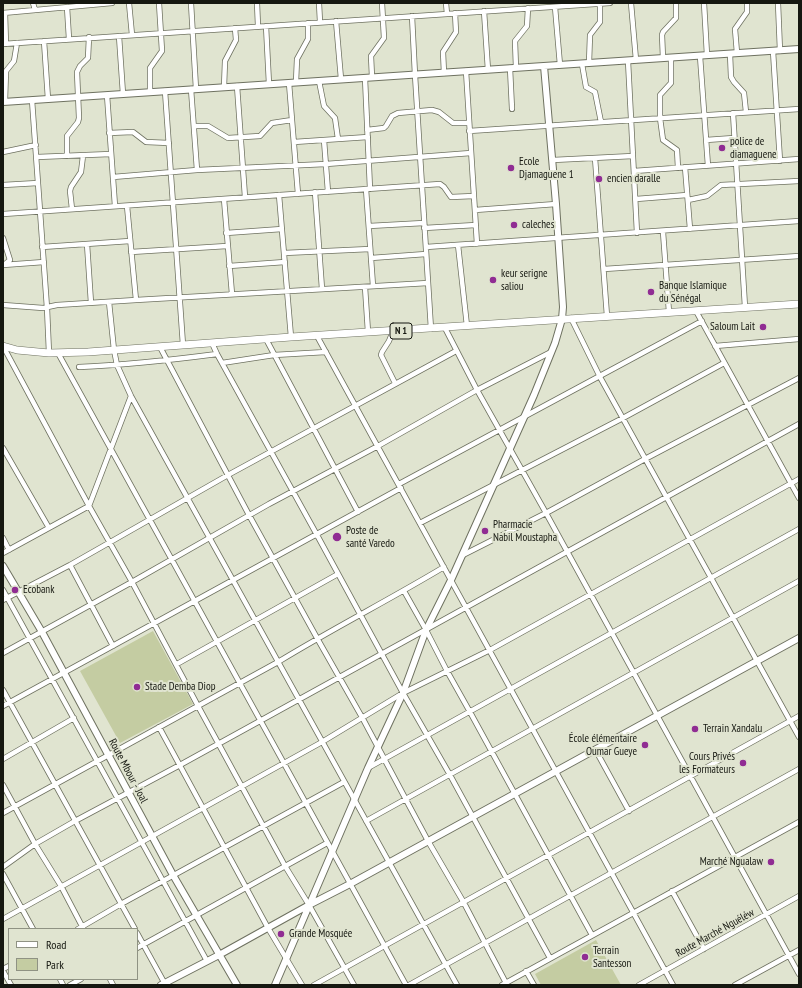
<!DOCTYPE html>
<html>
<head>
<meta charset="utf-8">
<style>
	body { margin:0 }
	#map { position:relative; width:802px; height:988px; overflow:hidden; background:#e0e4d0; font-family:"PT Sans Narrow",sans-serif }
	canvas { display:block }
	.frame { position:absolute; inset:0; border:4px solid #151710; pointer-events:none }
	.legend { position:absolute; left:8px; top:928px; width:130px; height:52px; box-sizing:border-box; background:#e0e4d0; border:1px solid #8f9283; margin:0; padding:5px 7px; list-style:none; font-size:12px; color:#151710 }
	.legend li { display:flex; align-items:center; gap:8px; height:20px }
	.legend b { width:20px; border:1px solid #8f9283 }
</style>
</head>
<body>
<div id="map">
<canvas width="802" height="988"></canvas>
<div class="frame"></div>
<ul class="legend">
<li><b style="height:5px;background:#fff"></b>Road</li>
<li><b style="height:11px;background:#c4cca2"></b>Park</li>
</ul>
</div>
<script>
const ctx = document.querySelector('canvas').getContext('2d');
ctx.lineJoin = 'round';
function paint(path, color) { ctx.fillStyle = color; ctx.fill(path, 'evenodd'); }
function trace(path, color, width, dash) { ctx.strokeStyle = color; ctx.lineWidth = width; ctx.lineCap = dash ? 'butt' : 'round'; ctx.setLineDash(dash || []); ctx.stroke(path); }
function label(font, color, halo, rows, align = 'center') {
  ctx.font = font + ' "PT Sans Narrow",sans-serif'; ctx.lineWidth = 4; ctx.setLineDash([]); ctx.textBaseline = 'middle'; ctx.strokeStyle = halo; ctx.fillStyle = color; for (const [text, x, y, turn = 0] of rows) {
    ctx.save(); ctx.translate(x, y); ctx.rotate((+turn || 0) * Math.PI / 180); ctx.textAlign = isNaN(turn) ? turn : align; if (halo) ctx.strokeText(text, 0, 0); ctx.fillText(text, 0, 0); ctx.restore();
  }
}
paint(new Path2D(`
	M153,631L193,704L120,743L80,671Z
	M596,940L621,985H541L535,974Z`), '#c4cca2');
const minor = new Path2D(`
	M33,3L35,10
	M129,3L132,35
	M191,3L196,89
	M257,3L258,26
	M319,3L320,22
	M446,3L447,14
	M631,3L636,60
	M704,3L707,55
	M778,3L780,51
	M67,7L69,39
	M555,7L560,65
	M484,11L488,70
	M3,13L112,3
	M5,13L6,44
	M412,16L415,75L431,329
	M336,21L341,79
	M266,26L269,84
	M119,36L123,94
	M44,41L48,99
	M3,44L610,3
	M773,51L780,161
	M737,53L735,29L747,12V3
	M730,54L731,77L734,82L744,93L746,112
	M700,56L708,166
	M663,58L662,35L663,32L676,18V3
	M671,58V83L660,95V118L663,140L677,150L678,168
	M628,61L637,233
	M589,63L590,35L600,22V4
	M582,64L586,87L595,92L601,122
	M510,68L512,109
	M516,68L515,41L527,26L528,8
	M466,71L477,244
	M444,73L443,52L456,32L455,13
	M372,77L371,56L384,38L382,3
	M365,78L370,189
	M319,81L324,106L335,118L338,139
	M296,82L297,59L308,39V23
	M289,83L298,194
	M237,86L245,197
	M224,87L225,61L236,40L235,28
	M191,89L197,170
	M165,91L183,345
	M150,92V68L162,51L159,3
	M107,95L115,206
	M32,100L47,308L49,353
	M5,101L6,71L14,61L17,43
	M733,113L745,307
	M194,126H208L228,138L260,136L272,123L292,120
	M367,130L384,128L386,126L392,116L398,113L432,110L439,112L453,123H469
	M469,131L799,109
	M109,133L133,132L146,142L169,143
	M324,140L328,192
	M706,140L734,138
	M294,142L368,137
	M3,152L36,145
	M67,156V136L78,122L79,118L77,72L80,66L88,58L89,37
	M37,157L111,154
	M595,158L607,316
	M553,160L633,156
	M685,167L690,229
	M634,171L799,159
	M113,177L197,170L326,164L471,153
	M3,185L38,183
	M366,189L373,286
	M315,192L322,289
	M279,195L291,337
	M224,199L232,294
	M636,199L687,195
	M688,200L707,196L721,185L799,181
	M127,206L136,300
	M72,209L70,191L71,187L81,172L83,156
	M475,210L556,204
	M3,214L440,184L444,187L451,197L474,196
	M369,226L424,223
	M424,228L476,225
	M663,232L669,312
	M226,233L282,229
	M3,238L10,260L5,264
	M87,244L91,303
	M458,245L467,326
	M42,247L130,241
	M426,247L799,221
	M131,252L227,246
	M284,253L370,249
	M371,258L426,254
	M3,265L44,262
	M229,266L285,262
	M604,269L799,256
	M365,287L368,332
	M109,302L114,350L117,365L131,396L457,985
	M3,305L43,308L57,305L136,300L428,283
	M696,311L799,498
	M571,318L600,377L799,737
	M445,328L477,390L546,513L799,974
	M393,331L389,341L382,352L381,355L395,383
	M317,336L673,985
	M266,339L358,512
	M212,343L217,354L317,535L403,693L450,775L550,958
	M3,346L89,506L132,582L198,706L285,866L309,905L354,985
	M715,346L799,339
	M160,347L249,515L317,638L363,719L428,841L464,903L506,983
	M58,353L406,985
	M222,363L274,355L326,352
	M79,367C125,365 171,360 217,354
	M3,448L49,528
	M399,484L702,321
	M420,523L623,418L724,363
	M3,538L9,550
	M3,553L89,506L131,396
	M463,555L546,513L645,459L799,378
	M70,565L113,646
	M3,590L207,961
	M404,591L426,630L447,671L470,712L592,935
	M3,600L70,565L228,475L456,351
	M3,653L132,582L269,504L378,446L477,390L551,352
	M177,664L338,574
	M3,690L135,929
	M3,706L401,488
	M159,727L268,928L302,985
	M595,749L629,811
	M3,759L74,718
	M368,768L799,529
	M3,785L35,844L61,886L83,928
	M3,813L278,662C332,629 389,600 444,567
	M366,821L799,581
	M3,867L35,844L75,821L180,765L799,424
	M3,874L33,929
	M672,891L704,949
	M3,919L322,742L403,693L490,650L799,479
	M78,929L121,904L344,782
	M137,933L165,984
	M137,948L327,843
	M3,969L9,966
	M3,971L11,985
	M526,971L534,985
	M60,979L63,985
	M110,979L113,985
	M70,985L81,979
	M314,985L799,716
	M409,985L799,769
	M502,985L799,822
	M639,985L799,896
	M735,985L799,950`);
const secondary = new Path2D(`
	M3,102L799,49
	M3,566L42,632L173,875L237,985
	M161,985L219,955L309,905L350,884L799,638
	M275,985L368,768L403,693L426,630L451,580L534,395L555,343L562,319L563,307L556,204L544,66`);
const trunk = new Path2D(`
	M3,346L17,350L49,353L88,352L291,337L799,304`);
trace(minor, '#6e7160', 6);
trace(secondary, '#6e7160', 8);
trace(trunk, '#6e7160', 8);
trace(minor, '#fff', 4.5);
trace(secondary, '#fff', 6);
trace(trunk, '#fff', 7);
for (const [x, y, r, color] of [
	[722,148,4,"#902c93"],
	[511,168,4,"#902c93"],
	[599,179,4,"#902c93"],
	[514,225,4,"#902c93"],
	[493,280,4,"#902c93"],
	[651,292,4,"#902c93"],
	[763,327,4,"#902c93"],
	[485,531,4,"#902c93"],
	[337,537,5,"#902c93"],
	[15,590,4,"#902c93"],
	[137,687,4,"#902c93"],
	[695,729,4,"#902c93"],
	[645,745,4,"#902c93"],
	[743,763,4,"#902c93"],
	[771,862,4,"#902c93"],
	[281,934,4,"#902c93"],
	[585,957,4,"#902c93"]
]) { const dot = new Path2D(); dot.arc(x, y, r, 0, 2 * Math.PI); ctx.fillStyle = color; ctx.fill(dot); trace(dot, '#e0e4d0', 1.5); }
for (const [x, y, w] of [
	[401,331,22]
]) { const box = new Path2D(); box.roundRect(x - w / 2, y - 8, w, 16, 3); ctx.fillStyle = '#e0e4d0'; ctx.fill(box); trace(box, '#151710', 1); }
label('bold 10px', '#151710', null, [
	["N 1",401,331]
]);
label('11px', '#151710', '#e0e4d0', [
	["police de",730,142],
	["diamaguene",730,155],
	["Ecole",519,162],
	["Djamaguene 1",519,175],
	["encien daralle",607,179],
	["caleches",522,225],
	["keur serigne",501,274],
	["saliou",501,287],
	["Banque Islamique",659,286],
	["du Sénégal",659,299],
	["Saloum Lait",755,327,"right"],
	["Pharmacie",493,525],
	["Nabil Moustapha",493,538],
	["Poste de",346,531],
	["santé Varedo",346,544],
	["Ecobank",23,590],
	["Stade Demba Diop",145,687],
	["Terrain Xandalu",703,729],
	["École élémentaire",637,739,"right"],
	["Oumar Gueye",637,752,"right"],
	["Cours Privés",735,757,"right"],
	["les Formateurs",735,770,"right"],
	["Marché Ngualaw",763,862,"right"],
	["Grande Mosquée",289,934],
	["Terrain",593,951],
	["Santesson",593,964]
], 'left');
label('11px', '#151710', '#e0e4d0', [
	["Route Mbour - Joal",128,771,62],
	["Route Marché Nguéléw",715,933,-29]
]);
</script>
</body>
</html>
